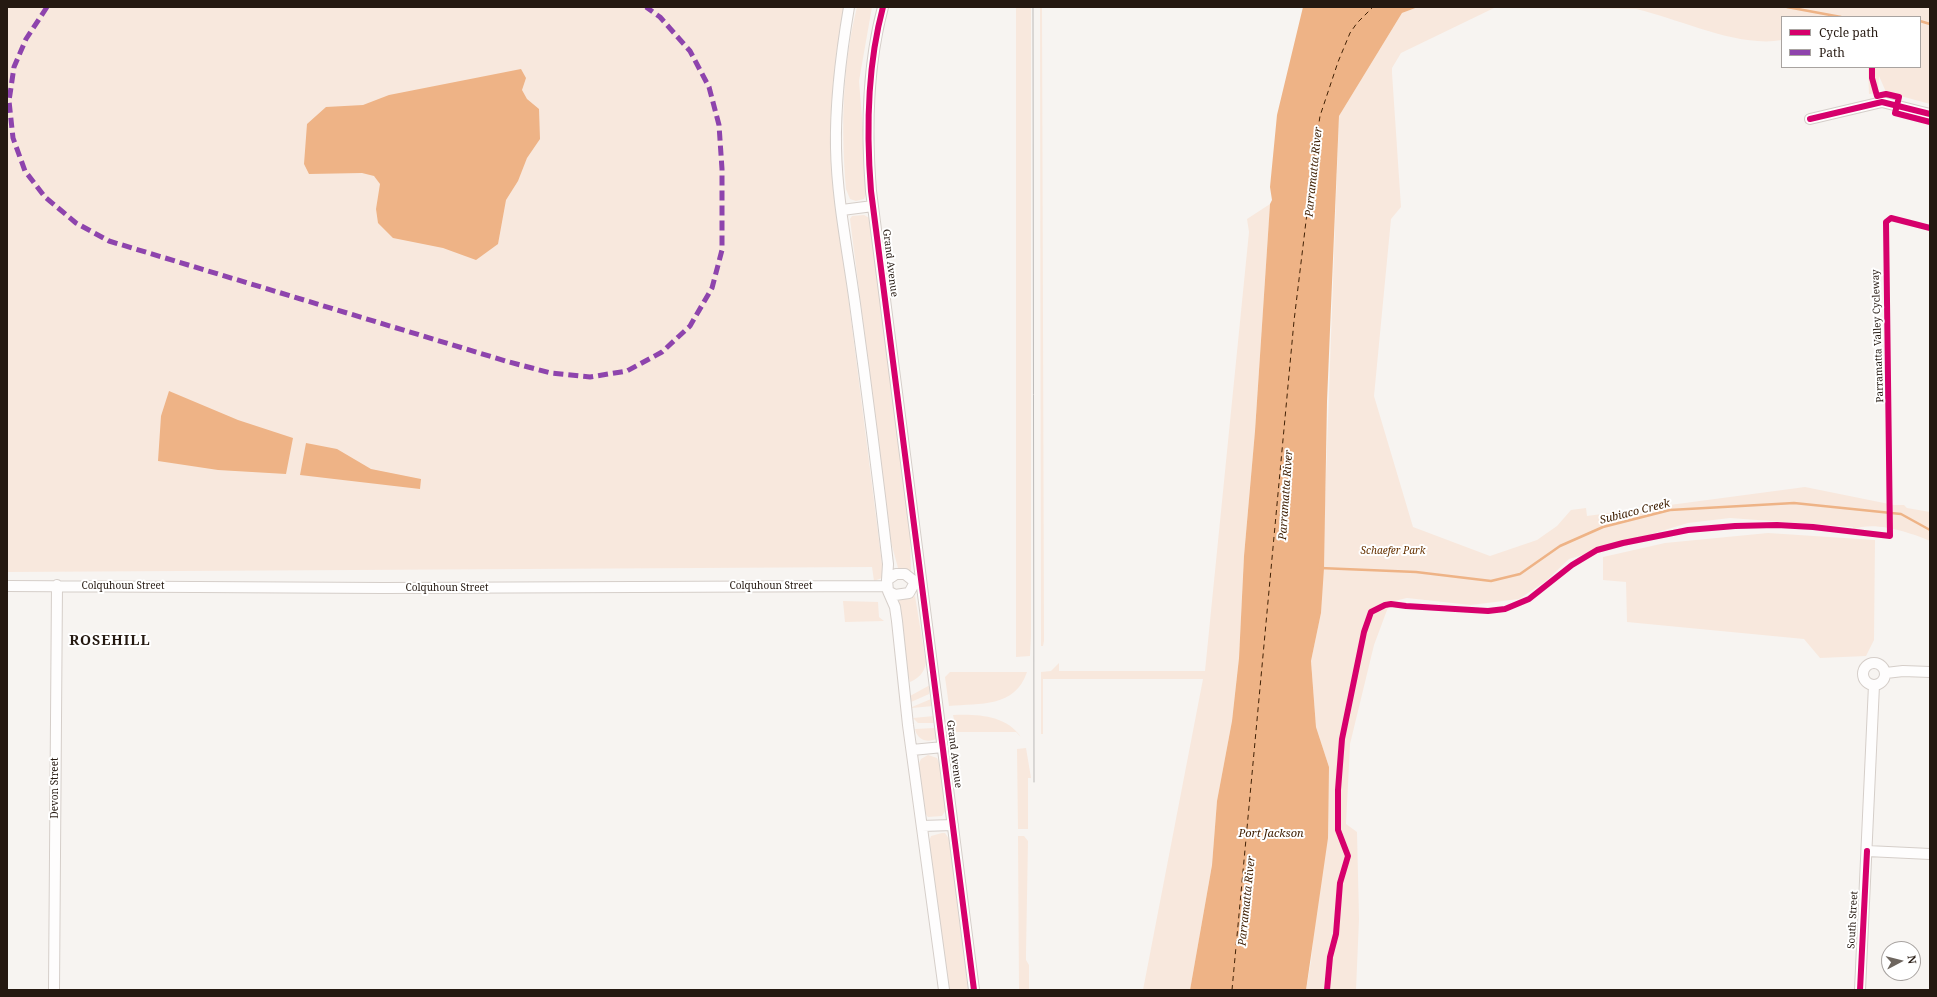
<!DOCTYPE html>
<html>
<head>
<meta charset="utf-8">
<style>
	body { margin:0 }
	#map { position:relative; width:1937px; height:997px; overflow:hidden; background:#f7f4f1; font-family:"Noto Serif",serif }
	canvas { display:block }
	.frame { position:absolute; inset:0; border:8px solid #251911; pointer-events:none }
	.legend { position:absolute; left:1781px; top:16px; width:140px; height:52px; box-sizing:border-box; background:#fff; border:1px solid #a8a3a0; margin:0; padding:5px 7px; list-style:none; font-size:12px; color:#251911 }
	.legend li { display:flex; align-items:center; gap:8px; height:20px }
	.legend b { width:20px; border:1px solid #a8a3a0 }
	.north { position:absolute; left:1881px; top:941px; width:40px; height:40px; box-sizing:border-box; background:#fff; border:1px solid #a8a3a0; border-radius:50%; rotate:83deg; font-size:11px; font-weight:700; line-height:16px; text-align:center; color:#251911 }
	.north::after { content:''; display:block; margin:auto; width:14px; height:18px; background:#6e665f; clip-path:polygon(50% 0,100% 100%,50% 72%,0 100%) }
</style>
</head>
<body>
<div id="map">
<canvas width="1937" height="997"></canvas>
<div class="frame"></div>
<ul class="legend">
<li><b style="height:5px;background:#d6006c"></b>Cycle path</li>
<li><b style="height:5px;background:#8e44ad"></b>Path</li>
</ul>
<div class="north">N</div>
</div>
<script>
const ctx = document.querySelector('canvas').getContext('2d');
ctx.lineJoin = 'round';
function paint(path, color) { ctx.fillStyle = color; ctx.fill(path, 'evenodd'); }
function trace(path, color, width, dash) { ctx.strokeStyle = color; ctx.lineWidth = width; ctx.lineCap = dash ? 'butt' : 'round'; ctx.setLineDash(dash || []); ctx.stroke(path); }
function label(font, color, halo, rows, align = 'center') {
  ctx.font = font + ' "Noto Serif",serif'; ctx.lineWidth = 4; ctx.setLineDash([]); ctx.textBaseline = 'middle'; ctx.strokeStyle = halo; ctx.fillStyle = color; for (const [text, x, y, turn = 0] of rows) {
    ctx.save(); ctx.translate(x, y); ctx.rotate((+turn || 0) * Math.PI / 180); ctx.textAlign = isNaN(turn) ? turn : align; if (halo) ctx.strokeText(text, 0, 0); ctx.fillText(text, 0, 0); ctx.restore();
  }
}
paint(new Path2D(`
	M7,7H846L836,55L834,78L838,216L883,572L882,578L874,581L872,567L7,572Z
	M857,7H872L859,81L868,190L864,199L856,201L850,199L846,189C841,128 842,67 857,7Z
	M1016,7H1031V636L1030,656L1016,657Z
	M1040,7H1042L1044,641L1043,646H1041Z
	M1418,7H1930V104L1886,92L1879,76L1878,93L1869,94L1868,67H1920V17H1782V40C1738,48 1680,19 1636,9L1494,8L1401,53L1392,68V73L1401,207L1391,219L1374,396L1413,527L1490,556L1537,540L1557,526L1571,510L1586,508L1587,516L1805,487L1894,505H1904L1907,508L1930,512V541C1911,533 1873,520 1853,530V527L1730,518L1688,523L1569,559L1546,581L1519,599L1471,605L1407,598L1390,602L1374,645L1350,744L1346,824L1357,832L1359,919L1356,990H1306L1311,961L1329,767L1316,727L1311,661L1321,613L1339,116L1402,13Z
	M1270,204L1255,431L1244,556L1239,658L1232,721L1217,801L1212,865L1190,990H1143L1203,679H1043V734H1041V672L1051,671L1059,663V671H1205L1249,232L1247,219Z
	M864,215L871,219L910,527L911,572L898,568L891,542L850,219L852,216Z
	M1768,533L1875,540L1874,640L1866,656L1820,658L1804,639L1627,622L1626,582L1603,580V557L1665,543Z
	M915,596L926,663C924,673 919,678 910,682L904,658L899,600Z
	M843,601L878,602L879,617L884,621L845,622Z
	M950,672H1027C1015,708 980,703 949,706L945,677Z
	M930,685L929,694L911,702L910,696Z
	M931,699L933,706L912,708V707Z
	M953,715C977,714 1006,715 1021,737L1016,732H954L952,730L950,719H954Z
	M934,716V723H918L913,718Z
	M934,728L937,730L938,738C928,744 917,740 915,729Z
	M1026,748L1031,778H1028V829H1018L1017,749Z
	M928,755L937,758L939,763L946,810L942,816L928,817L924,812L918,766L921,759Z
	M942,833H945L949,839L968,990H947L928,844L931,836Z
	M1018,836H1024L1028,841L1026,953V960L1029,965V990H1019Z`), '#f8e8dd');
paint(new Path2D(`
	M1303,7H1418L1402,13L1339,116L1327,401L1324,568L1321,613L1311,661L1316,727L1329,767L1328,838L1306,990H1190L1212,865L1217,801L1232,721L1239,658L1244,556L1255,431L1270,204L1272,200L1270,187L1277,115Z
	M521,69L526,78L522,90L527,99L539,109L540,139L527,158L518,181L506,200L498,244L476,260L443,248L393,238L378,223L376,209L380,184L374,176L362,173L309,174L304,164L307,124L326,107L363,105L389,95Z
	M169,391L238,420L293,438L286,474L218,470L158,461L161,416Z
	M306,443L337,449L371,469L421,479L420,489L300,475Z`), '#eeb386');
trace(new Path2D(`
	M1787,7L1841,17
	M1920,21L1930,24
	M1320,568L1416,572L1491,581L1520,574L1560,546L1603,527L1670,510L1794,503L1901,514L1930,530`), '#eeb386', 2.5);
trace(new Path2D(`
	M1232,990L1294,321L1313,163L1320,116L1338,62L1350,33L1357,23L1373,7`), '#412105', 1, [5, 4]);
const minor = new Path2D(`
	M849,7C841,54 835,100 836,148C837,200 848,252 855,304C867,391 878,477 888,564L887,580
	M883,7C867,67 866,129 871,191L974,990
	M1810,119L1882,102L1930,114
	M842,210L873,206
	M896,574H905L915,582L909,593L895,595L888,591L887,580Z
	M7,586L384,588L887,586
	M888,591L895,607L897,621L908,725L944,990
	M1863 674a11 11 0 1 1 22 0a11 11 0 1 1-22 0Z
	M1886,673L1903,671L1930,672
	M912,750L943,747
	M922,826L953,825
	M1867,851L1930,854
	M54,990L57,585
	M1860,990L1874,685`);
trace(minor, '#d5cec9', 12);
trace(minor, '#fefdfd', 10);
trace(new Path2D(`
	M1033,7L1034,782`), '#bbb9b8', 1);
trace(new Path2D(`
	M47,7L26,39L14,67L9,101L13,138L25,171L45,197L76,223L109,241L509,362L551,373L590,377L627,371L662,352L690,326L712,288L722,250V169L719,125L709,87L690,51L660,17L646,7`), '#8e44ad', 5, [10, 5]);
trace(new Path2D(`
	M883,7C867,67 866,129 871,191L974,990
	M1872,67V78L1877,96L1886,94L1899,97L1895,113L1930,122
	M1810,119L1882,102L1930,114
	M1327,990L1330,957L1336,934L1340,883L1348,856L1338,830V790L1342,739L1364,632L1371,612L1385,605L1391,604L1406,606L1488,611L1505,609L1529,599L1572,565L1597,550L1623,543L1688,530L1735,526L1777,525L1813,527L1890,536L1886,222L1891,218L1930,228
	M1860,990L1867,851`), '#d6006c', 6);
label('10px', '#251911', '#fff', [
	["Grand Avenue",890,263,83],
	["Parramatta Valley Cycleway",1878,336,-92],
	["Colquhoun Street",123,586],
	["Colquhoun Street",771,586],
	["Colquhoun Street",447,588],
	["Grand Avenue",954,754,83],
	["Devon Street",55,788,-90],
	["South Street",1853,920,-87]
]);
label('italic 10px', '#663200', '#fff', [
	["Schaefer Park",1393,551]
]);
label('italic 11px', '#412105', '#fff', [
	["Parramatta River",1314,172,-84],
	["Parramatta River",1286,495,-86],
	["Subiaco Creek",1635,512,-14],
	["Port Jackson",1271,834],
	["Parramatta River",1247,901,-84]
]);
ctx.letterSpacing = '1px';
label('bold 14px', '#251911', '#fff', [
	["ROSEHILL",110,641]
]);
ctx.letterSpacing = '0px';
</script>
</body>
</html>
